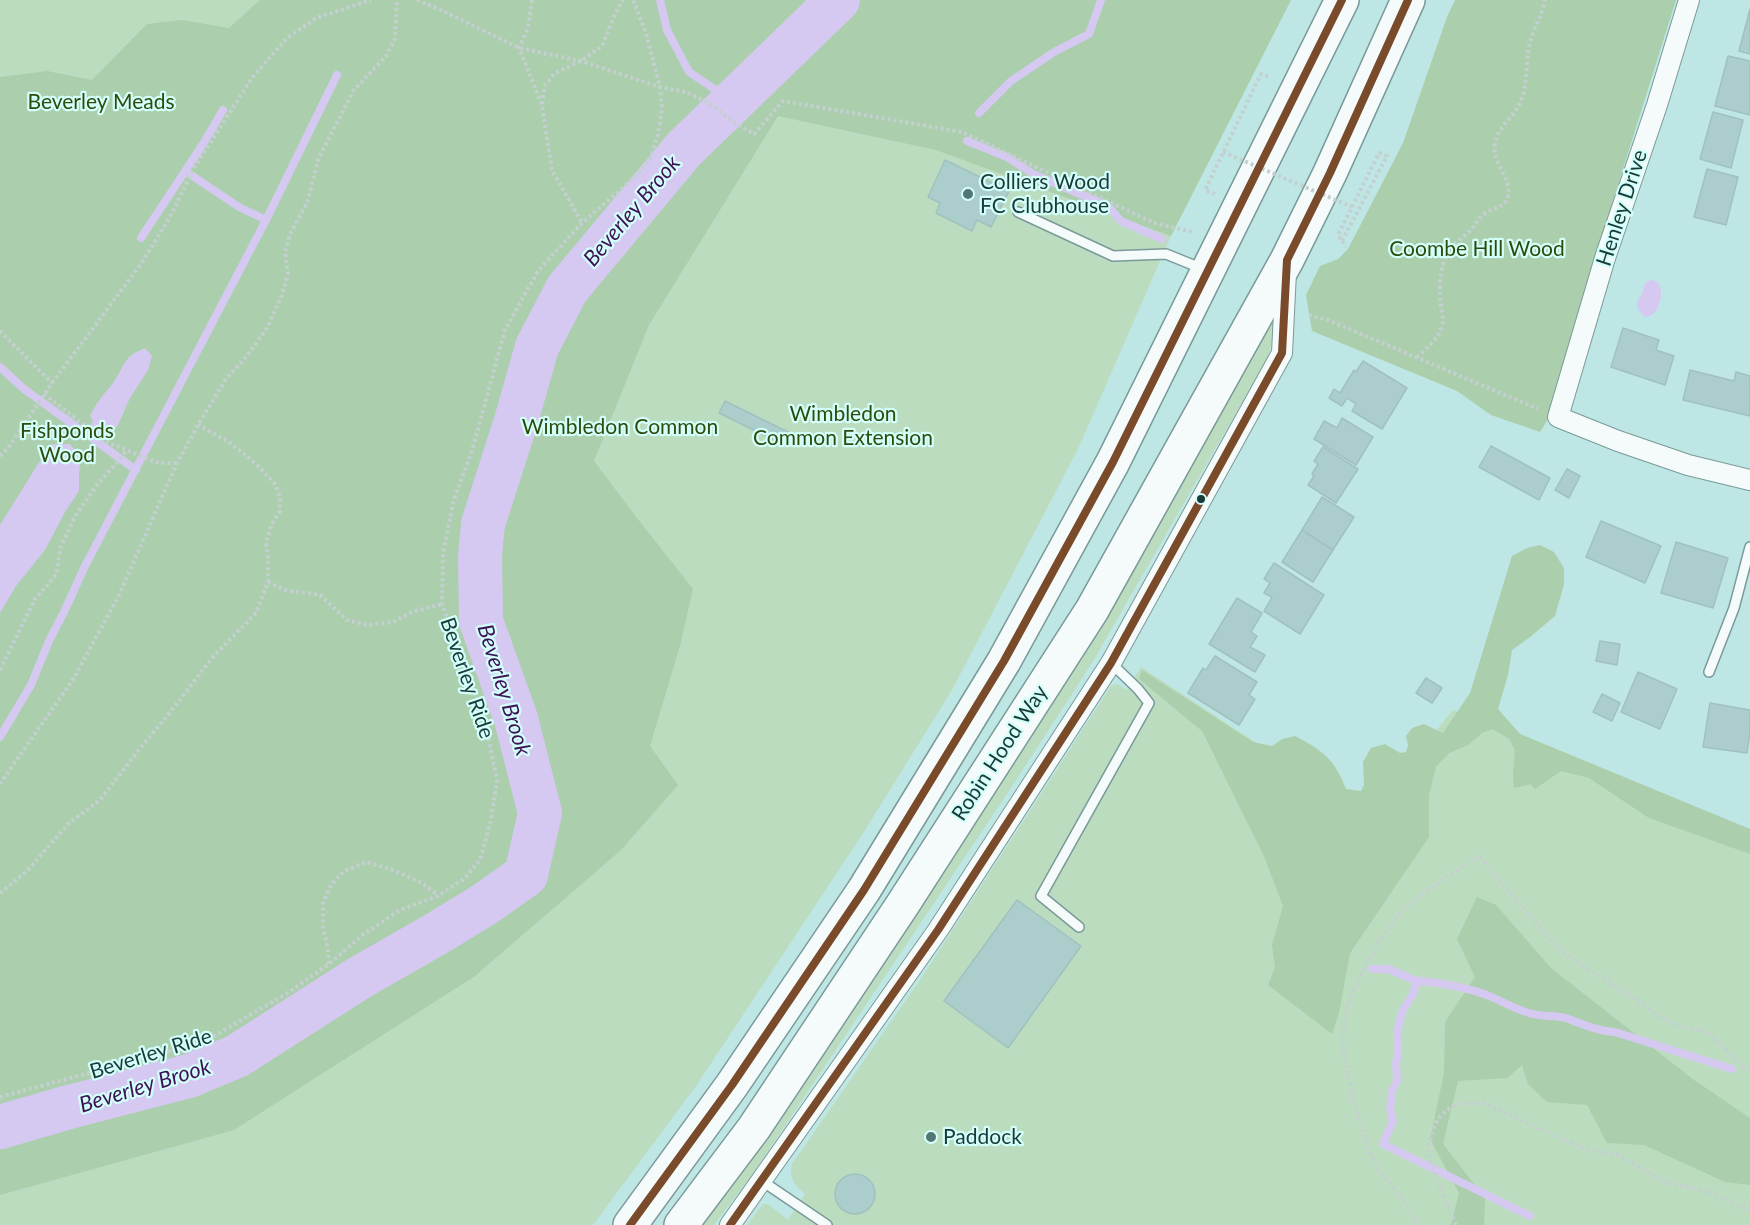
<!DOCTYPE html>
<html>
<head>
<meta charset="utf-8">
<style>
	body { margin:0 }
	canvas { display:block; background:#bee6e4 }
</style>
</head>
<body>
<canvas width="1750" height="1225"></canvas>
<script>
const ctx = document.querySelector('canvas').getContext('2d');
ctx.lineJoin = 'round';
function paint(path, color) { ctx.fillStyle = color; ctx.fill(path, 'evenodd'); }
function trace(path, color, width, dash) { ctx.strokeStyle = color; ctx.lineWidth = width; ctx.lineCap = dash ? 'butt' : 'round'; ctx.setLineDash(dash || []); ctx.stroke(path); }
function label(font, color, halo, rows, align = 'center') {
  ctx.font = font + ' Lato,sans-serif'; ctx.lineWidth = 4.5; ctx.setLineDash([]); ctx.textBaseline = 'middle'; ctx.strokeStyle = halo; ctx.fillStyle = color; for (const [text, x, y, turn = 0] of rows) {
    ctx.save(); ctx.translate(x, y); ctx.rotate((+turn || 0) * Math.PI / 180); ctx.textAlign = isNaN(turn) ? turn : align; if (halo) ctx.strokeText(text, 0, 0); ctx.fillText(text, 0, 0); ctx.restore();
  }
}
paint(new Path2D(`
	M0,0H1291L1171,236L1078,449L952,690L862,835L696,1086L593,1225H0Z
	M1273,319L1274,335L1268,357L1092,663L1005,797L752,1175L714,1225H703L745,1170L901,936L1083,656L1137,565Z
	M1141,667L1405,841L1407,766L1453,710L1750,833V1225H747L763,1204H768L788,1220L805,1194C794,1184 789,1179 792,1164L922,977L1111,686L1118,684L1127,690Z`), '#bcdcc0');
paint(new Path2D(`
	M260,0H1291L1171,236L936,150L778,116L649,325L594,461L637,518L693,589L680,646L650,746L678,785L621,850L475,976L234,1130L0,1195V77L47,71L92,80L147,24L182,20L229,28Z
	M1455,0H1676L1579,309L1558,403L1540,432L1491,415L1457,391L1312,331L1306,295L1320,266L1338,259L1348,249L1403,143L1447,17Z
	M1540,545L1554,552L1564,568V584L1555,616L1530,637L1512,650L1508,675L1498,709L1520,734L1750,829V854L1649,818L1589,778L1561,771L1535,789L1531,784L1514,788L1513,774L1515,750L1509,739L1492,729L1482,733L1468,745L1449,753L1436,767L1429,795V837L1350,953L1339,1013L1332,1034L1268,985L1275,967L1272,945L1283,906L1264,856L1202,731L1139,679L1142,670L1253,742L1272,746L1282,739L1295,736C1323,751 1334,758 1346,789L1361,791L1364,785L1363,762L1371,748L1385,744L1400,753L1406,752L1408,745L1406,736L1412,728L1424,724L1443,733L1470,693L1512,556L1527,548Z
	M1477,897L1496,905L1551,968L1694,1080L1750,1118V1185L1725,1182L1644,1145L1607,1143L1587,1105L1547,1102L1528,1084L1522,1065L1507,1078L1458,1081L1443,1144L1485,1198L1484,1225H1451L1459,1193L1430,1139L1444,1073L1445,1022L1475,977L1457,939Z`), '#abcead');
paint(new Path2D(`
	M1652,280L1658,282C1668,297 1651,330 1639,311C1638,309 1637,305 1637,302C1638,299 1641,297 1642,294C1645,287 1642,282 1652,280Z
	M145,348L152,356L148,370L130,398L117,427L106,433L95,426L90,416C96,403 104,394 113,383C125,366 122,357 145,348Z
	M53,444H70L81,458L79,473V491L65,512L45,550L16,586L0,613V525L38,464Z`), '#d5c9f1');
trace(new Path2D(`
	M660,0L667,30L689,72L713,88L730,104
	M979,113L1011,81L1054,52L1089,34L1101,0
	M967,141L1007,157L1033,174L1108,206L1121,221L1162,239
	M266,220L337,75
	M141,238L203,144L223,110
	M0,367L24,389L136,470
	M95,426L96,442
	M0,737L31,685L49,641L65,610L84,568L266,220L239,207L185,171
	M1372,969H1388L1417,981L1413,994L1402,1012L1397,1033L1398,1055L1396,1062L1397,1081L1392,1091L1390,1109L1393,1121L1383,1144L1530,1216
	M1417,981C1438,982 1475,989 1494,998C1507,1004 1519,1011 1533,1014C1544,1017 1555,1015 1566,1018C1582,1024 1597,1031 1615,1032L1732,1069`), '#d5c9f1', 8);
trace(new Path2D(`
	M0,1127L69,1107L189,1076L237,1056L359,978L441,931L485,904L526,875L540,813L516,719L481,621L480,555L483,524L516,421L537,347L567,289L684,149L838,0`), '#d5c9f1', 44);
const building = new Path2D(`
	M1750,9V54L1739,51Z
	M1728,56L1750,61V115L1715,106Z
	M1713,112L1743,120L1731,168L1700,159Z
	M945,160L1009,191L991,227L977,220L972,231L936,213L940,203L928,197Z
	M1707,169L1738,177L1726,225L1694,217Z
	M1623,328L1659,340L1656,350L1674,356L1665,385L1611,367Z
	M1363,361L1407,388L1382,429L1352,411L1356,404L1347,398L1342,406L1329,398L1334,389L1340,393L1354,370L1356,372Z
	M1690,370L1734,381L1736,372L1750,376V416L1683,400Z
	M725,401L792,434L786,446L719,413Z
	M1342,418L1373,437L1356,465L1314,439L1324,421L1337,428Z
	M1491,446L1550,478L1539,500L1479,467Z
	M1323,447L1358,469L1336,503L1308,485L1314,476L1312,474L1318,464L1314,461Z
	M1567,469L1580,476L1569,498L1555,490Z
	M1322,497L1354,517L1333,550L1302,530Z
	M1601,521L1661,546L1645,583L1586,557Z
	M1302,530L1333,550L1313,582L1282,562Z
	M1676,542L1728,558L1713,608L1661,593Z
	M1274,563L1324,595L1300,634L1264,611L1272,597L1264,593L1270,583L1264,579Z
	M1237,598L1262,613L1251,632L1257,636L1250,647L1265,655L1255,672L1209,644Z
	M1600,641L1620,644L1617,665L1596,661Z
	M1215,656L1257,682L1249,695L1255,699L1239,725L1188,693L1203,668L1206,670Z
	M1638,672L1677,689L1660,729L1621,712Z
	M1426,678L1442,688L1432,703L1416,693Z
	M1602,694L1620,703L1612,721L1593,712Z
	M1710,703L1750,710V731L1747,753L1703,747Z
	M1017,900L1081,946L1008,1048L944,1001Z
	M835 1194a20 20 0 1 1 40 0a20 20 0 1 1-40 0Z`);
paint(building, '#abcecc');
trace(building, '#a0c1bf', 1.5);
const lane = new Path2D(`
	M1018,212L1113,256L1166,254L1203,269
	M1709,672L1734,608L1750,547
	M1079,927L1041,896L1149,703L1138,689L1111,663
	M762,1181L827,1225`);
const street = new Path2D(`
	M1689,0L1657,105L1605,258L1558,417L1618,441L1688,465L1750,480
	M730,1225L938,930L1111,663L1282,353L1286,272`);
const highway = new Path2D(`
	M630,1225L732,1085L864,890L1004,661L1113,462L1342,0
	M681,1225L754,1128L903,904L1092,610L1287,260L1330,173L1408,0`);
trace(lane, '#799a98', 12);
trace(street, '#799a98', 22);
trace(highway, '#799a98', 36);
trace(new Path2D(`
	M417,0L441,10L519,48L581,61L660,87L686,92L709,103L735,123L754,134L783,101L962,132L1154,223L1193,232
	M532,0L528,28L519,48L542,105L552,170L582,223
	M542,104L545,85L555,73L581,61L602,46L615,14L623,0
	M1215,194L1205,190L1207,186L1261,74L1270,77V78
	M1342,241L1387,156L1379,153L1338,235L1346,247
	M1309,315L1328,320L1538,409
	M0,331L52,383
	M1417,357C1426,349 1440,338 1442,325C1444,320 1442,313 1441,307C1439,290 1439,270 1447,254C1453,242 1462,239 1470,231C1475,226 1477,219 1484,214C1492,207 1505,209 1508,196C1512,177 1491,163 1495,143C1498,127 1515,116 1521,101C1528,84 1525,65 1529,47C1532,30 1542,17 1545,0
	M44,394L106,442L159,463H177
	M0,456L8,448L52,383L141,264L170,217L194,168L252,78L286,39L316,18L371,0
	M268,582L285,590L320,595L347,620L368,625L393,622L412,612L442,604
	M0,670L35,599L56,575L61,546L76,515L99,482L115,465L126,451
	M0,784L74,678L119,595L177,463L198,425L226,379L247,356L267,328L282,295L288,274L285,252L290,234L307,203L319,157L354,90L386,56L395,39L397,0
	M0,893L27,871L68,824L100,800L138,751L180,700L212,658L256,613L268,582V558L266,542L272,524L280,511V497L275,484L256,464L229,442L198,425
	M329,964L328,949L323,927V903L331,885L344,871L366,862L393,870L422,883L438,895
	M0,1097L204,1042L286,994L329,964L364,934L400,910L438,896L465,878L480,860L491,820L497,780L485,721L442,604L443,553L454,499L472,451L505,330L538,271L582,223L627,184L649,162L658,135L662,108L660,87L646,33L633,0
	M1416,1225C1407,1197 1381,1180 1370,1152C1360,1126 1352,1098 1347,1069C1345,1062 1343,1054 1343,1047C1341,1013 1356,981 1373,953C1381,939 1396,915 1408,905C1430,886 1456,874 1478,855L1501,883L1564,954L1634,998L1660,1017L1679,1026L1706,1031L1718,1041L1744,1068L1750,1070
	M1456,1225C1447,1202 1435,1179 1429,1155C1427,1149 1430,1143 1431,1137C1437,1108 1456,1102 1483,1103L1580,1147L1620,1156L1664,1182L1709,1192L1750,1210`), '#c4d0cf', 4, [3, 3]);
trace(lane, '#f5fbfb', 9);
trace(street, '#f5fbfb', 20);
trace(highway, '#f5fbfb', 33);
trace(new Path2D(`
	M1223,152L1352,207`), '#c4d0cf', 4, [3, 3]);
trace(new Path2D(`
	M630,1225L732,1085L864,890L1004,661L1113,462L1342,0
	M730,1225L938,930L1111,663L1282,353L1287,260L1330,173L1408,0`), '#7a4b2a', 8);
for (const [x, y, r, color] of [
	[968,194,6,"#537674"],
	[1201,499,5,"#1a3937"],
	[931,1137,6,"#537674"]
]) { const dot = new Path2D(); dot.arc(x, y, r, 0, 2 * Math.PI); ctx.fillStyle = color; ctx.fill(dot); trace(dot, '#d3fffb', 2); }
label('21px', '#2f4b0b', '#d3fffb', [
	["Beverley Meads",101,102],
	["Coombe Hill Wood",1477,249],
	["Wimbledon",843,414],
	["Common Extension",843,438],
	["Wimbledon Common",620,427],
	["Fishponds",67,431],
	["Wood",67,455]
]);
label('21px', '#1a3937', '#d3fffb', [
	["Colliers Wood",980,182],
	["FC Clubhouse",980,206],
	["Paddock",943,1137]
], 'left');
label('21px', '#1a3937', '#d3fffb', [
	["Henley Drive",1622,208,-72],
	["Beverley Ride",467,678,71],
	["Robin Hood Way",1000,753,-57],
	["Beverley Ride",151,1054,-17]
]);
label('italic 22px', '#3e1255', '#d3fffb', [
	["Beverley Brook",632,211,-50],
	["Beverley Brook",504,690,73],
	["Beverley Brook",145,1086,-17]
]);
</script>
</body>
</html>
